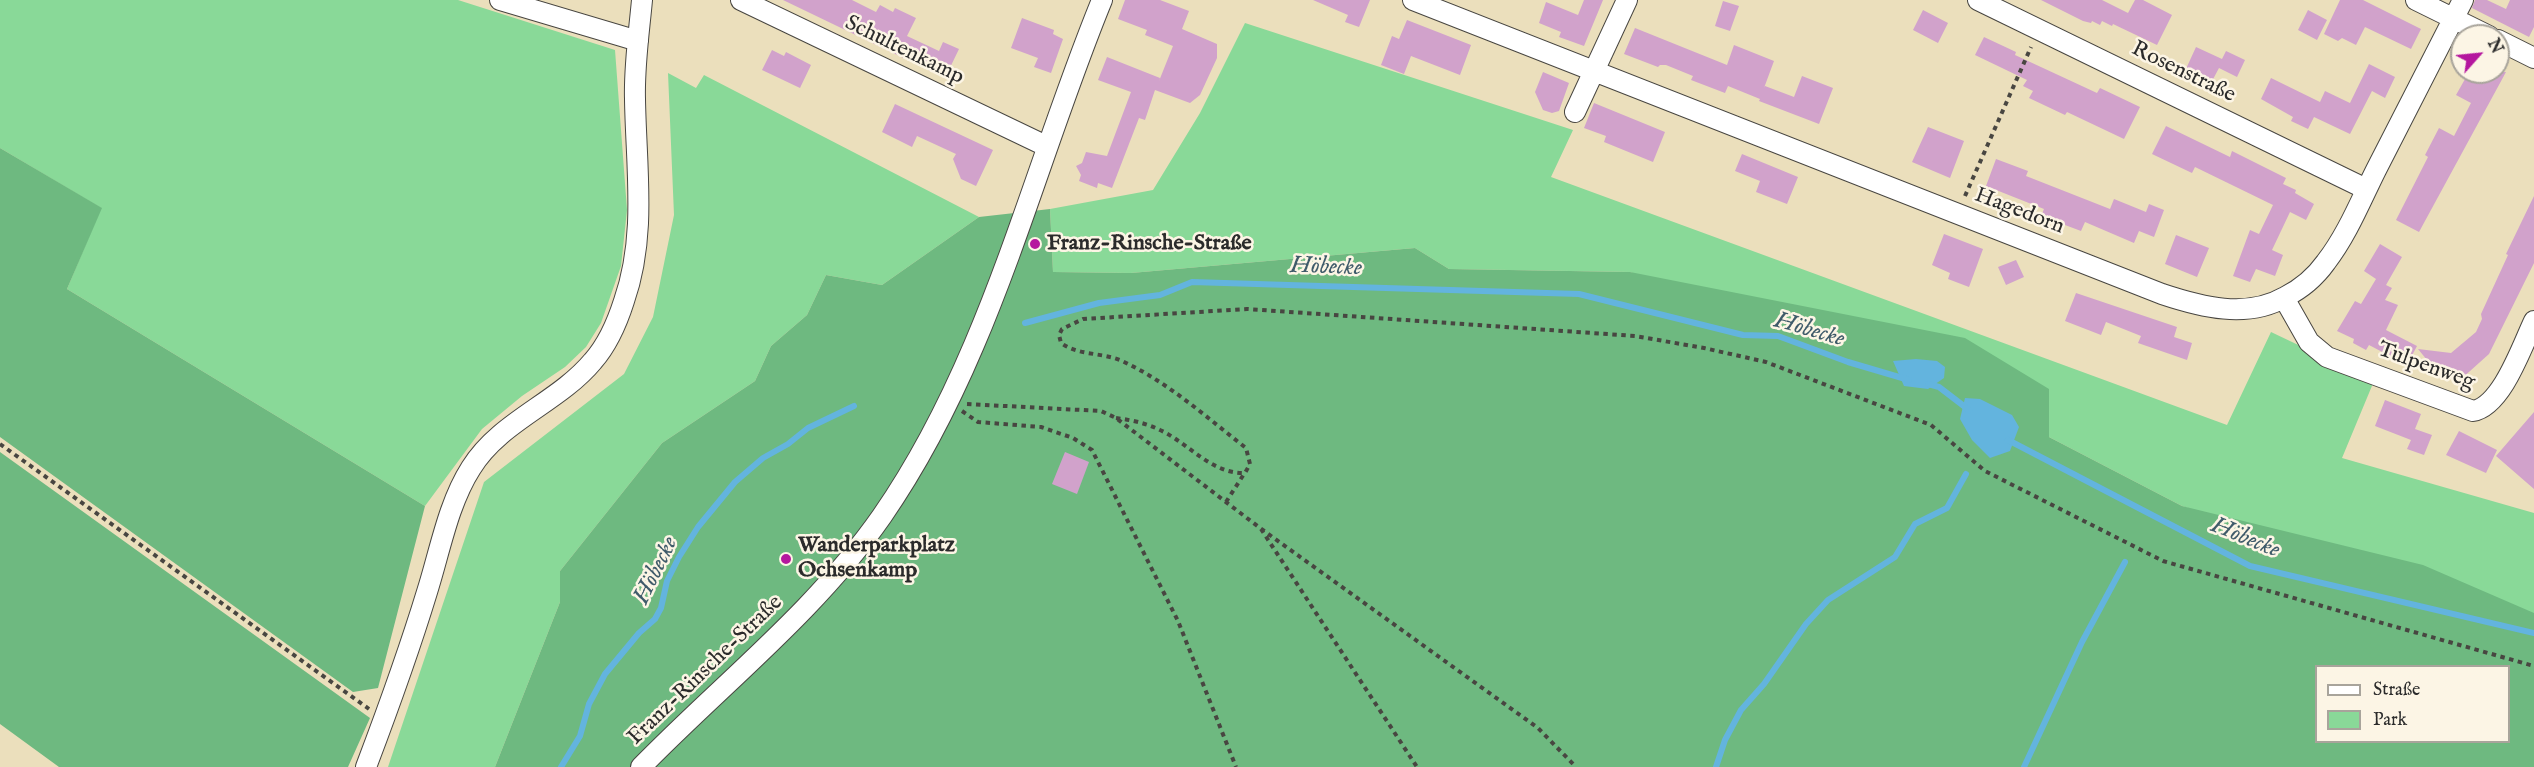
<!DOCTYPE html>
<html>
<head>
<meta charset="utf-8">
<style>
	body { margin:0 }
	#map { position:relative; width:2534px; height:767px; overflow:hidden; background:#ebdfbc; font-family:"IM FELL English",serif }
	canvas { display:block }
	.legend { position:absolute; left:2315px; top:665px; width:195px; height:78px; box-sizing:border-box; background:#fcf5e5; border:2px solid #a8a49b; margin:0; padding:8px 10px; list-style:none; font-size:18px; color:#2b2b2b }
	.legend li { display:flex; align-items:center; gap:12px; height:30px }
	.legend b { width:30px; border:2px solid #a8a49b }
	.north { position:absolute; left:2450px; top:24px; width:60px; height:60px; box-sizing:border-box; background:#fcf5e5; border:2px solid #a8a49b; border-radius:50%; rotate:63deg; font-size:16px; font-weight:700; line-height:24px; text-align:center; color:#2b2b2b }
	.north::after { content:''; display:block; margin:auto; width:21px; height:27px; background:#b5179e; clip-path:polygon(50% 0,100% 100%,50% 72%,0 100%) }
</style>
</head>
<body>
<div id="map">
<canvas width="2534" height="767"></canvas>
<ul class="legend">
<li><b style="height:8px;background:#fff"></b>Straße</li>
<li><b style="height:16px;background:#89d998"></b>Park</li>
</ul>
<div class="north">N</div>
</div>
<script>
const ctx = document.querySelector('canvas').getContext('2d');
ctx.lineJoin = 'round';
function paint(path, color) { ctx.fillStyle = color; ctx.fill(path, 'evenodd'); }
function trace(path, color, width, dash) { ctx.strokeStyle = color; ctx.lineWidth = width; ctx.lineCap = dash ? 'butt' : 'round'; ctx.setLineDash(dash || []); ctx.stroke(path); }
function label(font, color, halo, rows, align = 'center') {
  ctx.font = font + ' "IM FELL English",serif'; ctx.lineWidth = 5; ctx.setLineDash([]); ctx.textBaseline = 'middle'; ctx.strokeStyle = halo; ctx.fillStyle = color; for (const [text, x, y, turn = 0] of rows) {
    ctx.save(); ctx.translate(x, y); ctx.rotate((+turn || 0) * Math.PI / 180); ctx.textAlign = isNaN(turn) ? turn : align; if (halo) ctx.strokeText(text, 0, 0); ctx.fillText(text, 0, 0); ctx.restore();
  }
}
paint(new Path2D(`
	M0,0H458L615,50L627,210L621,266L601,323L586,347L565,367L522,396L482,429L425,506L67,289L101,208L0,148Z
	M1245,23L1573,130L1551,177L2227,425L2271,332L2374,381L2342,458L2534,513V622L2182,506L2049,437L1630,272L1449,269L1415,248L1131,273L1053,272L1050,209L1153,190L1200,113Z
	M668,73L696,88L704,75L979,217L882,285L826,275L807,315L771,346L755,381L662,443L560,571V602L495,767H388L484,482L624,374L653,317L674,215Z`), '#89d998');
paint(new Path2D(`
	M0,148L102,208L67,289L425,506L378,688L353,692L0,437Z
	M1050,209L1053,272L1131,273L1415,248L1449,269L1630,272L1965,338L2049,389V437L2182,506L2423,565L2534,613V767H495L560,602V571L662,443L755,381L771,346L807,315L826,275L882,285L979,217ZM2316,666H2508V742H2316Z
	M0,452L370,718L348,767H59L0,724Z`), '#6eb980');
paint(new Path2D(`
	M1916,359L1937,361L1945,367L1944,378L1928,389L1904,386L1893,361Z
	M1965,398L1980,399L2012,415L2019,427L2010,451L1990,458L1972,440L1960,419Z`), '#63b4de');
trace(new Path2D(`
	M1025,323L1099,303L1160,295L1192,282L1579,294L1743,335L1778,336L1848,362L1909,380
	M1928,384L1939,387L1969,410
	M2008,440L2250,566L2534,633
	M561,767L580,736L589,704L605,674L639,633L655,619L661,608L667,581L679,557L698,527L735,482L763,458L788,444L808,428L854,406
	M1716,767L1725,740L1741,710L1764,684L1806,624L1828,600L1895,557L1915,524L1947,508L1966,474
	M2024,767L2082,642L2125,562`), '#63b4de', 6);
paint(new Path2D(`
	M783,0H852L876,12L880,5L893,12L895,8L916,18L907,36L939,51L943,42L959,49L945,78Z
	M1125,0H1160L1189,11L1182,29L1217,44V58L1200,95L1190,103L1155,90L1145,120L1139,118L1112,188L1098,183L1097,188L1079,181L1081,175L1076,166L1082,163L1086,152L1107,156L1131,92L1098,80L1107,57L1160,78L1159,81L1173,46L1145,35L1147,30L1118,19Z
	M1313,0H1370L1359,27L1345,22L1348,15Z
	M1584,0H1603L1584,46L1559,37L1561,32L1539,23L1546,2L1578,15Z
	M2041,0H2102L2128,13L2135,0H2143L2172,15L2157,45L2113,24L2112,26L2102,21L2100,25L2092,21L2091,23L2083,21Z
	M2340,0H2363L2421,29L2411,49L2365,27L2356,45L2342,38L2338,41L2324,34Z
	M2475,0H2487L2506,9L2510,0H2534V27L2529,37L2472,8Z
	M1723,1L1739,6L1730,31L1715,26Z
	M1923,10L1948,23L1938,43L1913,30Z
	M2308,10L2327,20L2317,40L2298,30Z
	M1022,18L1054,30L1053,34L1063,39L1051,73L1034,67L1038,58L1011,48Z
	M1407,20L1471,45L1460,75L1411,56L1404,74L1381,65L1392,36L1399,39Z
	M1635,28L1727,65L1734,45L1774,61L1764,88L1765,86L1794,97L1802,76L1833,88L1819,124L1759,101L1760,99L1728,86L1725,93L1691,80L1693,76L1666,65H1660L1658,67L1624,54Z
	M1984,37L2016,52L2015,55L2097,93L2100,88L2140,107L2124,139L2067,112L2065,115L2029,98L2033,91L2023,86L2027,80L1975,55Z
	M2196,47L2222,59L2226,51L2245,60L2237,77L2219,68L2211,83L2185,71Z
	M772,50L784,56L786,52L811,65L800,88L762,70Z
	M2369,64L2395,77L2385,98L2372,91L2350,134L2314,117L2308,129L2291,121L2293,117L2261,99L2271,78L2320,102L2325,91L2350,103Z
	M1543,72L1569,83L1559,111L1552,113L1543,110L1535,92Z
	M2469,72H2506L2419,232L2396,220L2428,157L2425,155L2439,128L2454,136L2471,103L2456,95Z
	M1594,103L1665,132L1653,162L1604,142L1606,136L1584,128Z
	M895,104L993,150L976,186L961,179L953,159L956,154L917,136L912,147L882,132Z
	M2166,126L2230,157L2232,151L2286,178L2283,184L2296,190L2295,193L2314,204L2306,220L2290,212L2272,250L2283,255L2275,276L2256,269L2250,282L2233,276L2250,230L2259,234L2273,205L2195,167L2192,173L2152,154Z
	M1928,127L1964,141L1950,178L1912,162Z
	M1742,154L1798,177L1787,204L1756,192L1760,181L1735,171Z
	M1996,159L2028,171L2026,176L2110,209L2114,199L2146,212L2149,204L2164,210L2154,237L2139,231L2134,243L2085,222L2081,231L2041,216L2044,209L1986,186Z
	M2534,196V263L2489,354L2460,380L2435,377L2436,371L2418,349L2451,353L2476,332L2482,319L2481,314L2508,255L2506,254Z
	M1944,234L1983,249L1969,287L1948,279L1950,273L1932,265Z
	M2176,235L2209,248L2197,277L2165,264Z
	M2380,244L2402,257L2386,285L2392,288L2385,300L2398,305L2386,330L2417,346L2407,365L2369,345L2366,350L2353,343L2354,339L2337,331L2355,301L2361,304L2376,279L2364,271Z
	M2016,260L2024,277L2006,285L1998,267Z
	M2076,293L2177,327L2174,337L2192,343L2187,360L2138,343L2141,336L2106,322L2101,335L2065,321Z
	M2385,400L2421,414L2415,429L2432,435L2424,455L2407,449L2411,440L2375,426Z
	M2534,412V489L2496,456Z
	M2459,431L2497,450L2486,473L2446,455Z
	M1065,452L1089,462L1077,494L1052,484Z`), '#d1a2cb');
const minor = new Path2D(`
	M500,0L638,41
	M741,0L1046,146
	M1413,0L2162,294C2201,307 2247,319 2285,297C2301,289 2316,276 2326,262C2347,235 2361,200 2376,170C2405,113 2434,57 2463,0
	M1978,0L2366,189
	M2416,0L2489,36
	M2498,40L2534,58
	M1575,112L1627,0
	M2284,298L2309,342L2327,357L2473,411C2502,406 2522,346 2534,321
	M366,767C388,709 409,651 427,592C440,551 448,504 471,468C500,421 558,403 593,361C608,344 617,323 624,301C647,235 636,168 635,99C634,66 639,33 642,0
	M641,767C722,684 815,612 882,516C990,360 1031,173 1102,0`);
trace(minor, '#484641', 22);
trace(new Path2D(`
	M1965,196L2031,47
	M967,404L1101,411L1116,418L1260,528L1538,728L1576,767
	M962,411L978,422L1041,427L1073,438L1092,450L1178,621L1236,767
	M1116,418C1131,420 1146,423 1160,430C1190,444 1211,474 1245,473L1250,464L1246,448C1206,417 1168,382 1122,361C1102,352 1079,356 1061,343L1059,335L1062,329L1083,319L1247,309L1635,336L1704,348L1766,362L1931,425L1985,471L2163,561L2534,666
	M0,444L369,709
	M1226,502L1244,474
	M1261,529L1417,767`), '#484641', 4, [4.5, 4.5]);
trace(minor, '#fff', 20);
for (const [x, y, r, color] of [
	[1035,244,6,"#b5179e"],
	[786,559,6,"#b5179e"]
]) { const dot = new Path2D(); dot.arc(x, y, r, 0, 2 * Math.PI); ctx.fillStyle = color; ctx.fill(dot); trace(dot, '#fcf5e5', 2); }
label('22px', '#2b2b2b', '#fcf5e5', [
	["Schultenkamp",904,51,26],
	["Rosenstraße",2183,73,26],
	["Hagedorn",2019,212,21],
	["Tulpenweg",2426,367,20],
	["Franz-Rinsche-Straße",706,671,-44]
]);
label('bold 22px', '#2b2b2b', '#fcf5e5', [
	["Franz-Rinsche-Straße",1047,244],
	["Wanderparkplatz",798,546],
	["Ochsenkamp",798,571]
], 'left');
label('italic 24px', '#3f5b6a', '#fcf5e5', [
	["Höbecke",1326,268,2],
	["Höbecke",1809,331,16],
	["Höbecke",2245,539,22],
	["Höbecke",657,571,-64]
]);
</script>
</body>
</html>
